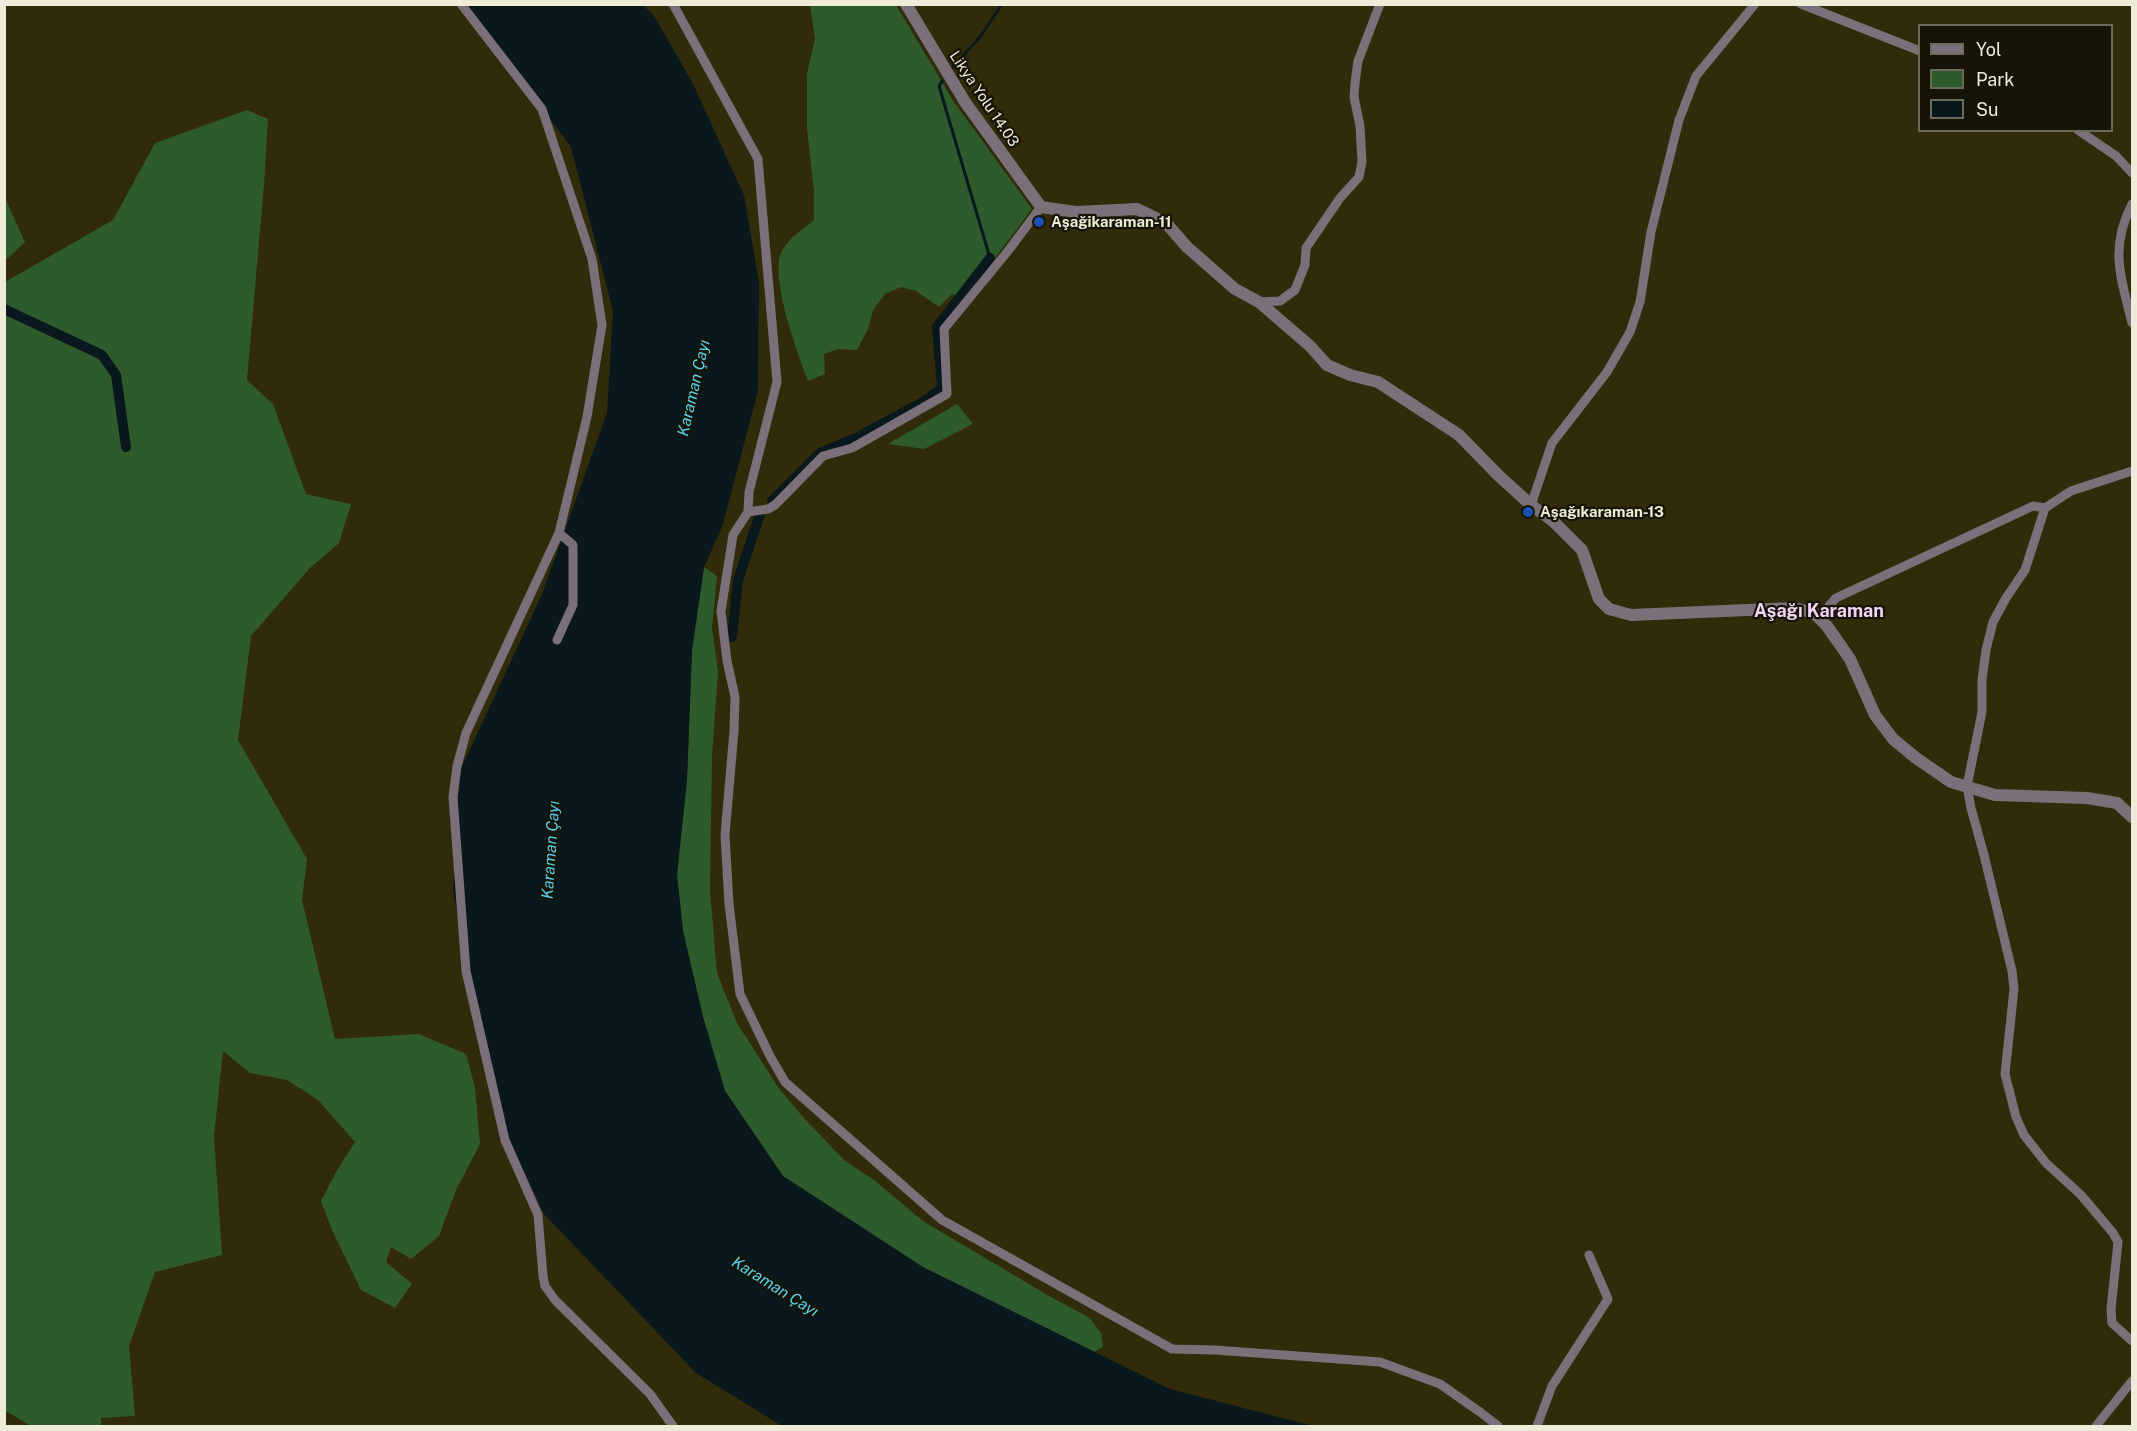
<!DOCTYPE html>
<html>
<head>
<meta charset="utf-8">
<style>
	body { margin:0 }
	#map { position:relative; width:2137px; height:1431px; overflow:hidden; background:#312b0a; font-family:"Public Sans",sans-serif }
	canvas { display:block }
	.frame { position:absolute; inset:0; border:6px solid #eeebd8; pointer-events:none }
	.legend { position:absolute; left:1918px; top:24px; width:195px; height:108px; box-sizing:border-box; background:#161406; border:2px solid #6c6a5a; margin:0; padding:8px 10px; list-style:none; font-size:18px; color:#eeebd8 }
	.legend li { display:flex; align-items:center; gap:12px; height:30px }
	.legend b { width:30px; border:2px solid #6c6a5a }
</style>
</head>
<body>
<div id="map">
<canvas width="2137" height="1431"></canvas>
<div class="frame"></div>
<ul class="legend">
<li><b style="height:8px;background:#7b6f7a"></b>Yol</li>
<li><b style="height:16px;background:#2e5b2b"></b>Park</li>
<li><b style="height:16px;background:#08181c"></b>Su</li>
</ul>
</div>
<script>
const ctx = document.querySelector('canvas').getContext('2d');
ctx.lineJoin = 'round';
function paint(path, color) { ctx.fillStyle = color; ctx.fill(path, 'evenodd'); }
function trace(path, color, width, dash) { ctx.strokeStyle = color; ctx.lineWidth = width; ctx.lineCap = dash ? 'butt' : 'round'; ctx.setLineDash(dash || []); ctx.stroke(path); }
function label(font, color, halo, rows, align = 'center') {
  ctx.font = font + ' "Public Sans",sans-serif'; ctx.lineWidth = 4.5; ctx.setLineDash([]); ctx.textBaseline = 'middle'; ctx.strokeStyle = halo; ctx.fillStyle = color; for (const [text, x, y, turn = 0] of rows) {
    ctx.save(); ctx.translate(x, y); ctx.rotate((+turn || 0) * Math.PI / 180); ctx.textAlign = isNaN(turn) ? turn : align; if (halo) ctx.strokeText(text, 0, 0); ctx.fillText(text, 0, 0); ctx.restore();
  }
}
paint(new Path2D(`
	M810,5H896L954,102L1032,209L964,299L952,294L939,307L916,291L901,287L885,294L873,310L868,329L857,350L838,349L824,354L825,374L808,381C798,354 770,279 781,253C788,238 802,230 814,220V192L807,129V74L815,38Z
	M247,110L268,119L264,185L247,380L273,404L306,494L351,504L339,543L310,568L251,636L238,740L307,859L302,900L335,1039L419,1034L466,1054L475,1088L480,1144L456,1190L439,1236L411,1259L391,1247L386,1262L412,1284L395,1308L361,1290L332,1230L321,1201L336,1172L355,1142L318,1100L287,1080L250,1073L223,1051L214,1136L222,1255L155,1272L129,1346L135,1416L101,1418V1426H31L4,1410L5,282L113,220L155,143Z
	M5,198L25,242L5,261H4Z
	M957,404L973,424L924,449L888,444Z
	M704,567L717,576L712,628L718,671L712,758L710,890L717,973L737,1023L778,1087L802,1116L845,1161L874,1180L923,1221L1049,1296L1090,1318L1101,1333L1103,1347L1094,1352L923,1268L783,1176L725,1091L703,1017L683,931L677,875L687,779L692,650Z`), '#2e5b2b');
paint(new Path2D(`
	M465,5H643L654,16L692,82L744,195L759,283L758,391L722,527L704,567L692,650L687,779L677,875L683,931L703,1017L725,1091L783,1176L923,1267L1170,1389L1313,1426H782L696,1373L544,1214L495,1110L453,891L460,771L542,594L607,413L613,311L571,147Z`), '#08181c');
trace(new Path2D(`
	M953,67L980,37L1002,4
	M942,81L939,86L990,258`), '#08181c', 3);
trace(new Path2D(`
	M4,309L102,355L116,375L126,447
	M772,501L820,453L860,436L923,402L942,388L937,327L990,258
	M732,637L738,580L760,514`), '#08181c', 10);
trace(new Path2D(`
	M461,4L542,109L592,259L602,325L587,417L559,533L466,733L457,766L453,797L466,971L505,1140L538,1215L543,1276L545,1286L555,1300L650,1394L673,1426
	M673,4L758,159L777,382L749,492L748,512
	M1801,4L1920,51
	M2078,130L2116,156L2132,173
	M2132,204C2109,249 2121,277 2132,323
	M1041,207L1008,251L944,329L947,394L852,448L823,456L775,505L768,509L748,512L733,535L721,611L727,661L735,697L734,731L725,835L729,904L740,994L770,1056L785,1082L942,1220L1172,1349L1215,1350L1380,1362L1440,1384L1480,1412L1498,1426
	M1259,302L1280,301L1295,290L1305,265L1306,248L1340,198L1359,177L1362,162L1360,126L1354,97L1355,83L1358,61L1380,4
	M2132,471L2071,491L2045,508L2025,570L2006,598L1993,622L1986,650L1982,680V712L1967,786L1971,808L1984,855L2012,971L2014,989L2005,1074L2016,1117L2024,1135L2046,1163L2081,1195L2113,1233L2118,1242L2111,1309L2112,1323L2132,1341
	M1531,505L1552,443L1607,372L1630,332L1640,302L1651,232L1679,120L1696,76L1755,4
	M1819,617L1836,598L2033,506L2045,508
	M557,640L573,605V545L559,533
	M1537,1426L1552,1386L1608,1299L1589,1255
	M2096,1426L2132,1381`), '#7b6f7a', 9);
trace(new Path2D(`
	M906,4L965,102L1041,207L1076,212L1137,209L1166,223L1187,247L1235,289L1259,302L1310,346L1327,365L1350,375L1378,382L1459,435L1499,476L1531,505L1554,522L1582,550L1599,599L1609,609L1631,615L1794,608L1814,613L1827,626L1850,659L1875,715L1893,739L1916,758L1951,782L1995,795L2087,798L2117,803L2132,817`), '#7b6f7a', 12);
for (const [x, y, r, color] of [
	[1039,222,6,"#1a4fb4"],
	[1528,512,6,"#1a4fb4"]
]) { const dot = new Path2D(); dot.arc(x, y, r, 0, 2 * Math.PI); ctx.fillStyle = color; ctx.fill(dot); trace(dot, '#161406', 2); }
label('15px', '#eeebd8', '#161406', [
	["Likya Yolu 14.03",984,99,56]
]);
label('bold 15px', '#eeebd8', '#161406', [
	["Aşağikaraman-11",1051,222],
	["Aşağıkaraman-13",1540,512]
], 'left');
label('italic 16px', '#55d0f0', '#161406', [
	["Karaman Çayı",694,388,-77],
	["Karaman Çayı",551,850,-86],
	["Karaman Çayı",775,1287,32]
]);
label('bold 18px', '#f3d4f9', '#161406', [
	["Aşağı Karaman",1819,611]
]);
</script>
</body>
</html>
